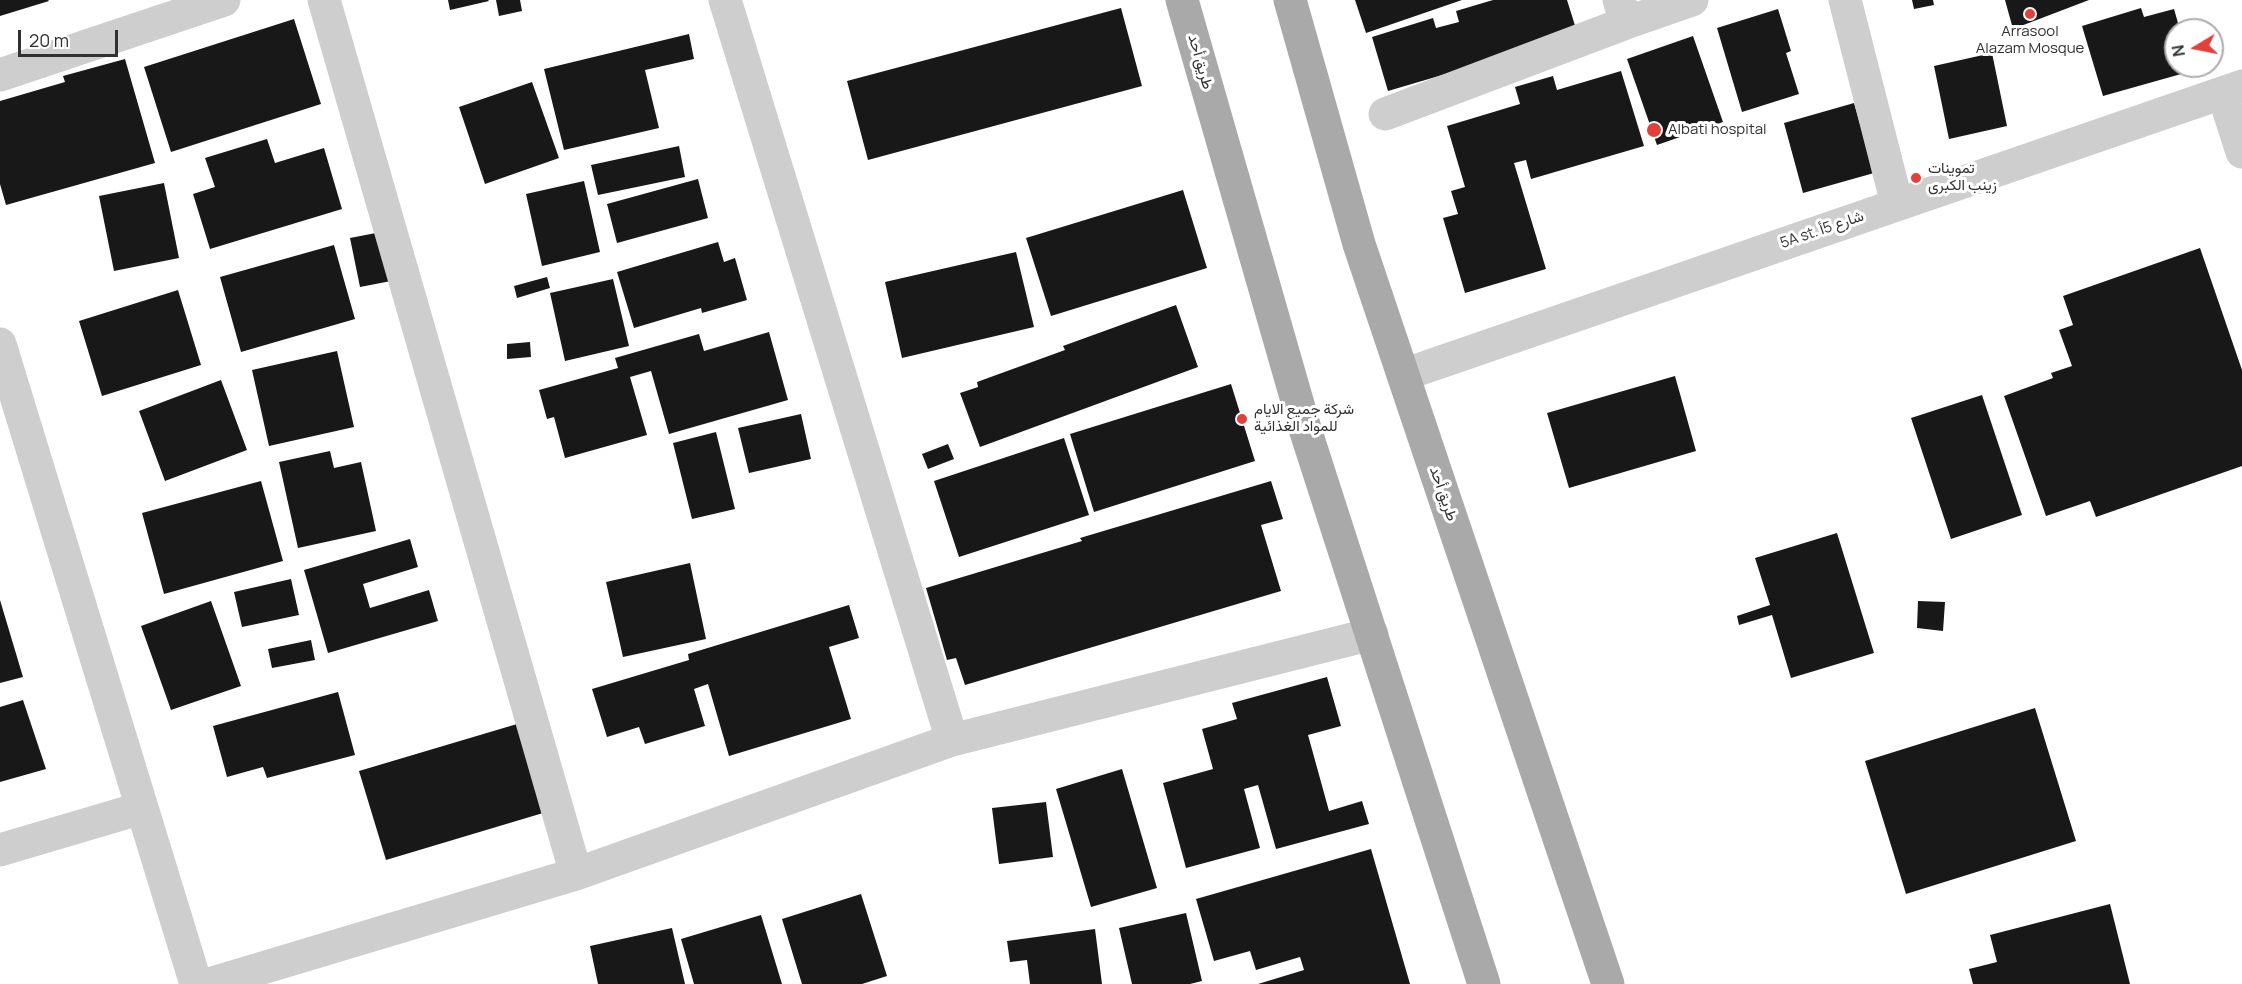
<!DOCTYPE html>
<html>
<head>
<meta charset="utf-8">
<style>
	body { margin:0 }
	#map { position:relative; width:2242px; height:984px; overflow:hidden; background:#fff; font-family:Manrope,sans-serif }
	canvas { display:block }
	.north { position:absolute; left:2164px; top:18px; width:60px; height:60px; box-sizing:border-box; background:#fff; border:2px solid #adadad; border-radius:50%; rotate:260deg; font-size:16px; font-weight:700; line-height:24px; text-align:center; color:#313131 }
	.north::after { content:''; display:block; margin:auto; width:21px; height:27px; background:#e1413a; clip-path:polygon(50% 0,100% 100%,50% 72%,0 100%) }
	.scale { position:absolute; left:18px; top:30px; width:100px; height:27px; box-sizing:border-box; border:3px solid #313131; border-top:0; padding-left:8px; font-size:18px; line-height:21px; white-space:nowrap; color:#313131; -webkit-text-stroke:4px #fff; paint-order:stroke }
</style>
</head>
<body>
<div id="map">
<canvas width="2242" height="984"></canvas>
<div class="north">N</div>
<div class="scale">20 m</div>
</div>
<script>
const ctx = document.querySelector('canvas').getContext('2d');
ctx.lineJoin = 'round';
function paint(path, color) { ctx.fillStyle = color; ctx.fill(path, 'evenodd'); }
function trace(path, color, width, dash) { ctx.strokeStyle = color; ctx.lineWidth = width; ctx.lineCap = dash ? 'butt' : 'round'; ctx.setLineDash(dash || []); ctx.stroke(path); }
function label(font, color, halo, rows, align = 'center') {
  ctx.font = font + ' Manrope,Vazirmatn,sans-serif'; ctx.lineWidth = 6; ctx.setLineDash([]); ctx.textBaseline = 'middle'; ctx.strokeStyle = halo; ctx.fillStyle = color; for (const [text, x, y, turn = 0] of rows) {
    ctx.save(); ctx.translate(x, y); ctx.rotate((+turn || 0) * Math.PI / 180); ctx.textAlign = isNaN(turn) ? turn : align; if (halo) ctx.strokeText(text, 0, 0); ctx.fillText(text, 0, 0); ctx.restore();
  }
}
paint(new Path2D(`
	M0,0H48L49,1L0,16Z
	M448,0H488L489,1L450,10Z
	M496,0H520L522,11L499,16Z
	M1355,0H1462L1366,33Z
	M1493,0H1567L1578,35L1388,91L1372,37L1433,18L1436,28L1459,22L1456,11Z
	M1912,0H1933L1934,5L1914,9Z
	M2005,0H2089L2013,29Z
	M1121,8L1142,86L868,160L847,81Z
	M2141,8L2144,17L2174,9L2180,30H2176V66L2206,67L2103,96L2082,26Z
	M1778,9L1791,51L1786,53L1799,94L1742,112L1717,28Z
	M294,19L321,104L171,152L144,67Z
	M689,34L694,59L645,70L659,128L564,150L544,69Z
	M1693,36L1723,122L1657,145L1627,59Z
	M1992,53L2007,126L1949,139L1934,66Z
	M125,59L155,163L6,205L0,184V101L65,82L63,76Z
	M1621,71L1644,146L1531,179L1526,160L1514,163L1546,269L1465,293L1443,218L1458,214L1451,191L1465,187L1447,126L1520,104L1515,87L1553,76L1557,90Z
	M532,82L559,158L485,184L459,107Z
	M1854,103L1874,173L1803,193L1784,123Z
	M267,139L275,163L324,148L342,209L210,249L193,194L215,187L205,158Z
	M679,146L685,177L598,195L591,165Z
	M698,179L708,218L617,243L607,204Z
	M584,181L600,252L542,266L526,194Z
	M164,183L179,258L114,271L99,196Z
	M1183,190L1207,268L1051,316L1026,238Z
	M381,232L391,281L360,287L350,238Z
	M718,242L724,262L735,258L747,300L702,313L701,308L634,328L617,272Z
	M334,245L355,319L241,352L220,277Z
	M2200,248L2242,370V466L2096,517L2090,501L2046,516L2004,396L2053,378L2051,373L2072,366L2059,330L2073,325L2063,296Z
	M1016,252L1034,327L902,358L885,282Z
	M547,277L550,288L517,298L514,286Z
	M613,279L629,346L565,361L550,293Z
	M178,290L201,365L102,396L79,321Z
	M1176,305L1198,367L980,447L960,393L978,387L977,382L1065,350L1063,346Z
	M769,332L788,400L669,434L651,371L630,377L647,435L565,458L554,417L547,419L539,390L618,368L615,358L699,334L704,351Z
	M530,342L531,357L507,359V344Z
	M337,351L354,427L269,446L252,370Z
	M1675,376L1696,451L1569,488L1547,413Z
	M221,380L247,450L165,481L139,411Z
	M1231,384L1255,461L1094,512L1070,434Z
	M1982,395L2022,515L1951,539L1911,418Z
	M801,414L811,459L749,473L738,428Z
	M716,432L735,509L692,519L673,443Z
	M1064,438L1089,515L959,557L934,481Z
	M948,444L954,459L928,469L922,454Z
	M330,451L334,468L361,462L376,531L298,548L279,462Z
	M261,481L283,561L164,594L142,513Z
	M1271,481L1283,519L1261,525L1281,591L965,685L956,658L947,660L926,588L1082,541L1080,538Z
	M1837,533L1874,653L1791,678L1772,615L1739,625L1737,616L1770,605L1755,558Z
	M410,539L418,567L363,584L370,608L429,590L438,621L328,653L304,570Z
	M690,563L706,639L623,657L606,582Z
	M291,579L299,615L242,627L234,592Z
	M0,600L23,677L0,683Z
	M211,601L241,686L171,710L141,626Z
	M1918,601L1945,602L1943,631L1917,628Z
	M849,605L859,638L829,647L851,719L729,756L708,684L694,689L705,726L645,744L639,727L607,737L592,689L689,660L688,654Z
	M311,640L315,660L272,668L268,649Z
	M1327,677L1341,726L1308,735L1329,811L1362,801L1369,824L1276,849L1258,785L1244,789L1260,848L1186,868L1163,783L1213,769L1202,729L1237,719L1232,703Z
	M338,692L355,755L267,778L263,767L227,777L213,726Z
	M23,700L46,769L0,782V707Z
	M2035,708L2076,841L1906,894L1865,761Z
	M517,724L543,813L386,860L359,771Z
	M1122,769L1157,888L1091,907L1056,789Z
	M1046,802L1053,857L999,864L992,808Z
	M1371,849L1410,984H1258L1304,970L1300,957L1256,970L1250,951L1214,961L1196,899Z
	M861,894L887,976L862,984H802L782,919Z
	M2110,904L2130,984H1973L1969,969L1997,962L1990,935Z
	M1186,913L1202,981L1190,984H1132L1119,928Z
	M761,915L782,984H694L681,939Z
	M672,928L685,984H598L590,946Z
	M1095,929L1102,984H1030L1027,960L1010,962L1007,941Z`), '#181818');
trace(new Path2D(`
	M324,0L576,874
	M725,0L952,740
	M1619,0L1626,23L1692,0
	M1845,0L1897,204
	M0,75L224,0
	M2223,93L2242,152
	M1385,114L1626,23
	M0,344L196,984
	M1403,375L2242,86
	M0,850L142,808
	M209,984L576,874L952,740L1372,634`), '#cecece', 33);
trace(new Path2D(`
	M1182,0L1306,432L1484,984
	M1290,0L1359,244L1608,984`), '#a9a9a9', 33);
for (const [x, y, r, color] of [
	[2030,14,6,"#e1413a"],
	[1654,130,8,"#e1413a"],
	[1916,178,6,"#e1413a"],
	[1242,419,6,"#e1413a"]
]) { const dot = new Path2D(); dot.arc(x, y, r, 0, 2 * Math.PI); ctx.fillStyle = color; ctx.fill(dot); trace(dot, '#fff', 2); }
label('15px', '#313131', '#fff', [
	["Arrasool",2030,32,"center"],
	["Alazam Mosque",2030,49,"center"],
	["Albati hospital",1668,130],
	["تموينات",1928,169],
	["زينب الكبرى",1928,186],
	["شركة جميع الايام",1254,410],
	["للمواد الغذائية",1254,427]
], 'left');
label('15px', '#313131', '#fff', [
	["طريق أحد",1200,62,74],
	["5A st. شارع 5أ",1822,230,-19],
	["طريق أحد",1443,494,71]
]);
</script>
</body>
</html>
